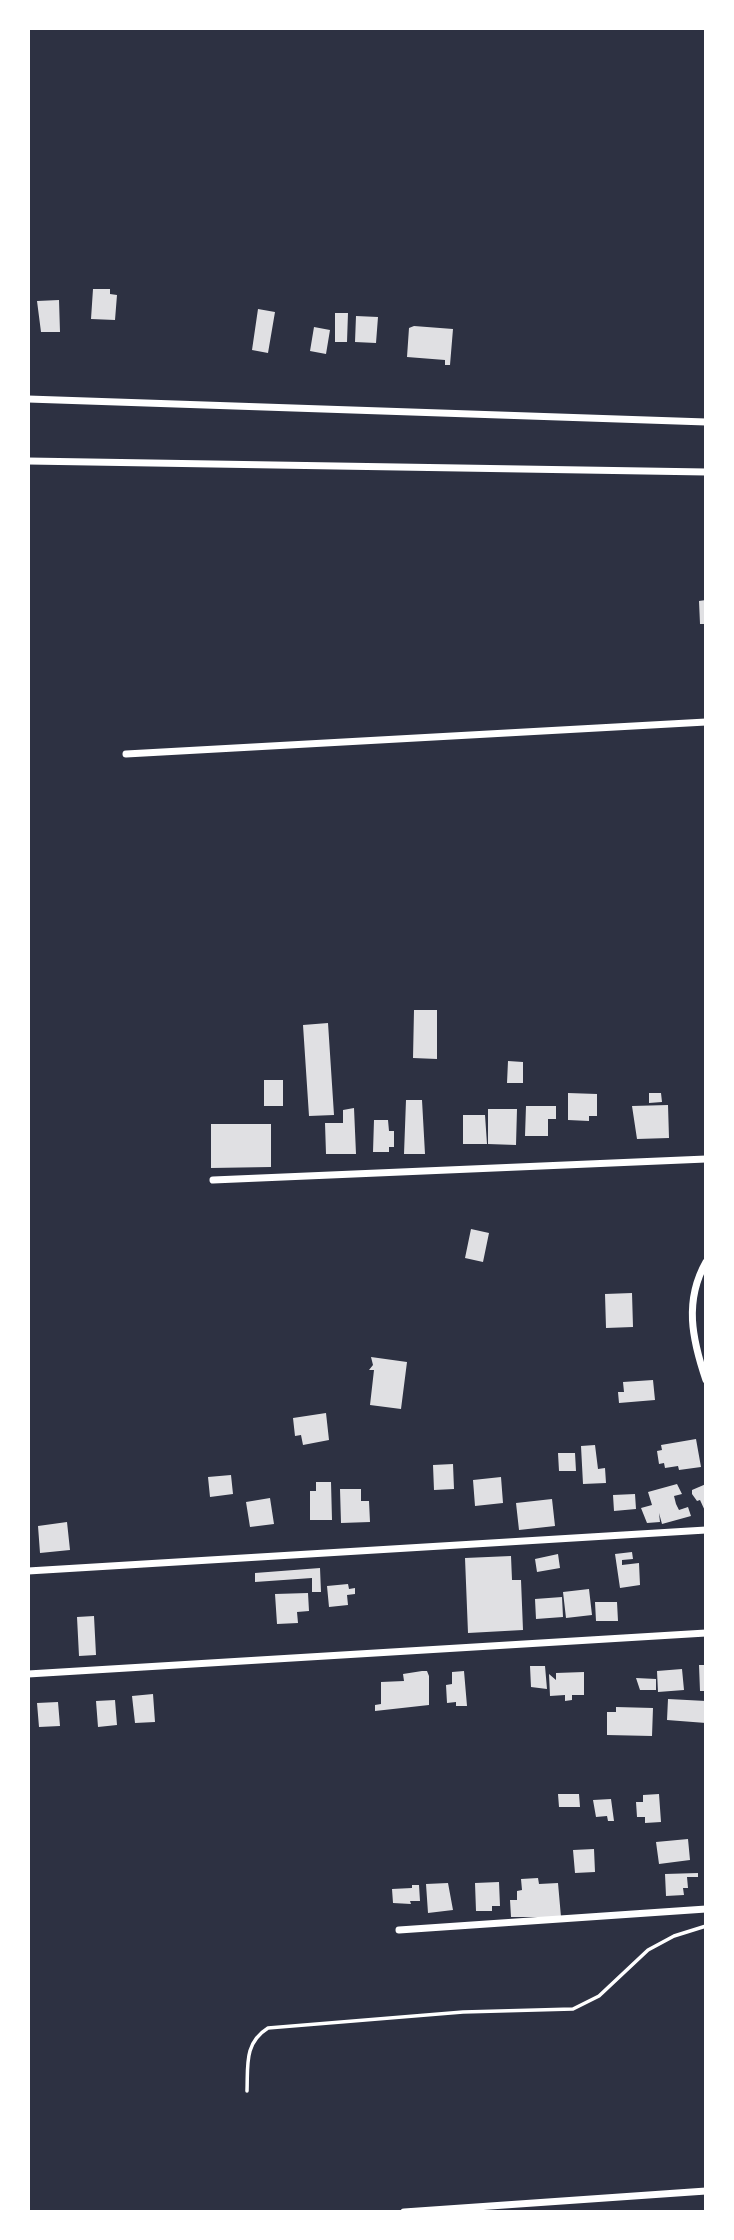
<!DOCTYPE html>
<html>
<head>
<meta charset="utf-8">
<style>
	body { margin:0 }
	#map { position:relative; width:734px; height:2240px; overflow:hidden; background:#2d3142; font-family:Signika,sans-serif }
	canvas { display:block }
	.frame { position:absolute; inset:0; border:30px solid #fff; pointer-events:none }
</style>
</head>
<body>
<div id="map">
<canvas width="734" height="2240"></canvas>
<div class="frame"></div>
</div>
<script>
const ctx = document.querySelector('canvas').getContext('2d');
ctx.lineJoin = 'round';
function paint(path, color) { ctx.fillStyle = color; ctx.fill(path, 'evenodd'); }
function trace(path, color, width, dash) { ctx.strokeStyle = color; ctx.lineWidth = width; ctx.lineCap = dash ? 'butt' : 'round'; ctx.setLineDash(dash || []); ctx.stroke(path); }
paint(new Path2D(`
	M93,289H110V294L117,295L115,320L91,319Z
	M59,300L60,332H41L37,301Z
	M258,309L275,312L268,353L252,350Z
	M335,313H348L347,342H335Z
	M356,316L378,317L376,343L355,342Z
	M414,326L453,329L450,365H445V360L407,357L409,328Z
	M314,327L330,330L326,354L310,351Z
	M706,600V624H700L699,601Z
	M414,1010H437V1059L413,1058Z
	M328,1023L334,1115L309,1116L303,1025Z
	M508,1061L523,1062V1083H507Z
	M264,1080H283V1106H264Z
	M568,1093L597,1094V1116H589V1121L568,1120Z
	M649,1093H661L662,1102L649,1103Z
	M406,1100H422L425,1154H404Z
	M668,1105L669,1138L637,1139L632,1106Z
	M526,1106H556V1119H548V1136H525Z
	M354,1108L356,1154H326L325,1123H343V1110Z
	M488,1109H517L516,1145L488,1144Z
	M463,1115H485L487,1144H463Z
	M374,1120H388L389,1131H394V1147H389V1152H373Z
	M211,1124H271V1167L211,1168Z
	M471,1229L489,1233L483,1262L465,1258Z
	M632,1293L633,1327L606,1328L605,1294Z
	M371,1357L407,1362L401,1409L370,1405L374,1370H369L373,1365Z
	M653,1380L655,1400L619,1403L618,1392H624L623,1382Z
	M326,1413L329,1440L303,1445L301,1435L295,1436L293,1418Z
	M696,1439L701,1467L679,1470L678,1466L665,1468L664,1463L659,1464L657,1451L662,1450L661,1445Z
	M595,1445L598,1469L605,1468L606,1483L583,1484L581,1446Z
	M558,1453H575L576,1471H559Z
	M453,1464L454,1489L434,1490L433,1465Z
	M231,1475L233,1494L210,1497L208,1477Z
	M501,1477L503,1503L475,1506L473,1480Z
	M316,1482H331L332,1520H310V1491H316Z
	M677,1484L682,1494L674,1496L676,1504L679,1510L688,1507L691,1516L662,1524L659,1513L660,1522L647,1523L641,1508L652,1505L648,1492Z
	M706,1484V1513L700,1500L697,1501L692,1494V1490Z
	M340,1489H361V1501H369L370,1522L341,1523Z
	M635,1494L636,1509L614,1511L613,1495Z
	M270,1498L274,1524L250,1527L246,1502Z
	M552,1499L555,1526L519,1530L516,1503Z
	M67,1522L70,1550L40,1553L38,1526Z
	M632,1552L633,1559L622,1560V1565L639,1563L640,1585L620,1588L615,1554Z
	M558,1554L560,1568L537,1572L535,1559Z
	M511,1556L512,1580H521L523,1630L468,1633L465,1558Z
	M320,1568L321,1592H312V1578L255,1582V1573Z
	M348,1584L349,1589L355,1588V1594L347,1595L348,1605L329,1607L327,1586Z
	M589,1589L592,1615L566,1618L563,1592Z
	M308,1593L309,1611L297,1612L298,1623L277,1624L275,1594Z
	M562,1597L563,1617L536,1619L535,1599Z
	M595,1602H617L618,1621H596Z
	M94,1616L96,1655L79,1656L77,1617Z
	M699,1665H706V1691H700Z
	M530,1666H545L547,1689L531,1687Z
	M682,1669L684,1690L658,1692L657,1671Z
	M422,1671H427L429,1676V1705L375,1711V1705L381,1704V1682L404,1681L403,1674Z
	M464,1671L467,1706H456V1702L447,1703L446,1685L452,1684V1672Z
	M584,1672V1695H572V1700L565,1701V1695L550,1696L549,1674L556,1680V1673Z
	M636,1678L656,1679V1690H640Z
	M153,1694L155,1722L135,1723L132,1696Z
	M668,1699L706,1701V1723L667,1720Z
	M115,1700L117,1725L98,1727L96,1701Z
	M58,1702L60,1726L39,1727L37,1703Z
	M616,1707L653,1708L652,1736L607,1735V1712H616Z
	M558,1794H579L580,1807H559Z
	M659,1794L661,1822L645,1823V1817H637L636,1802H643V1795Z
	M611,1799L614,1821H608L607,1816L596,1817L593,1800Z
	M688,1839L690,1860L659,1864L656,1842Z
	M594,1849L595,1872L575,1873L573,1850Z
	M698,1873V1877H687L688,1888H683L684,1895L666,1896L665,1874Z
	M538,1878L539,1884L558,1883L561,1917H511L510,1900H517V1891L522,1890L521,1879Z
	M499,1882L500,1906H492V1911H476L475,1883Z
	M448,1883L453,1910L428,1913L426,1884Z
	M412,1885H419L420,1901H410L411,1904L393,1903L392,1889L412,1888Z`), '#e0e0e3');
trace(new Path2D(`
	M247,2091C248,2065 244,2043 268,2028L463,2012L573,2009L599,1996L648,1950L674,1936L706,1926`), '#fff', 3.5);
trace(new Path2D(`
	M28,399L706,422
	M28,461L706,472
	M126,754L706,722
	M213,1180L706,1159
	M706,1262C684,1301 692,1339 706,1380
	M28,1571L706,1530
	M28,1674L706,1633
	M399,1930L706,1909
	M404,2212L706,2191`), '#fff', 7);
</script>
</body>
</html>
